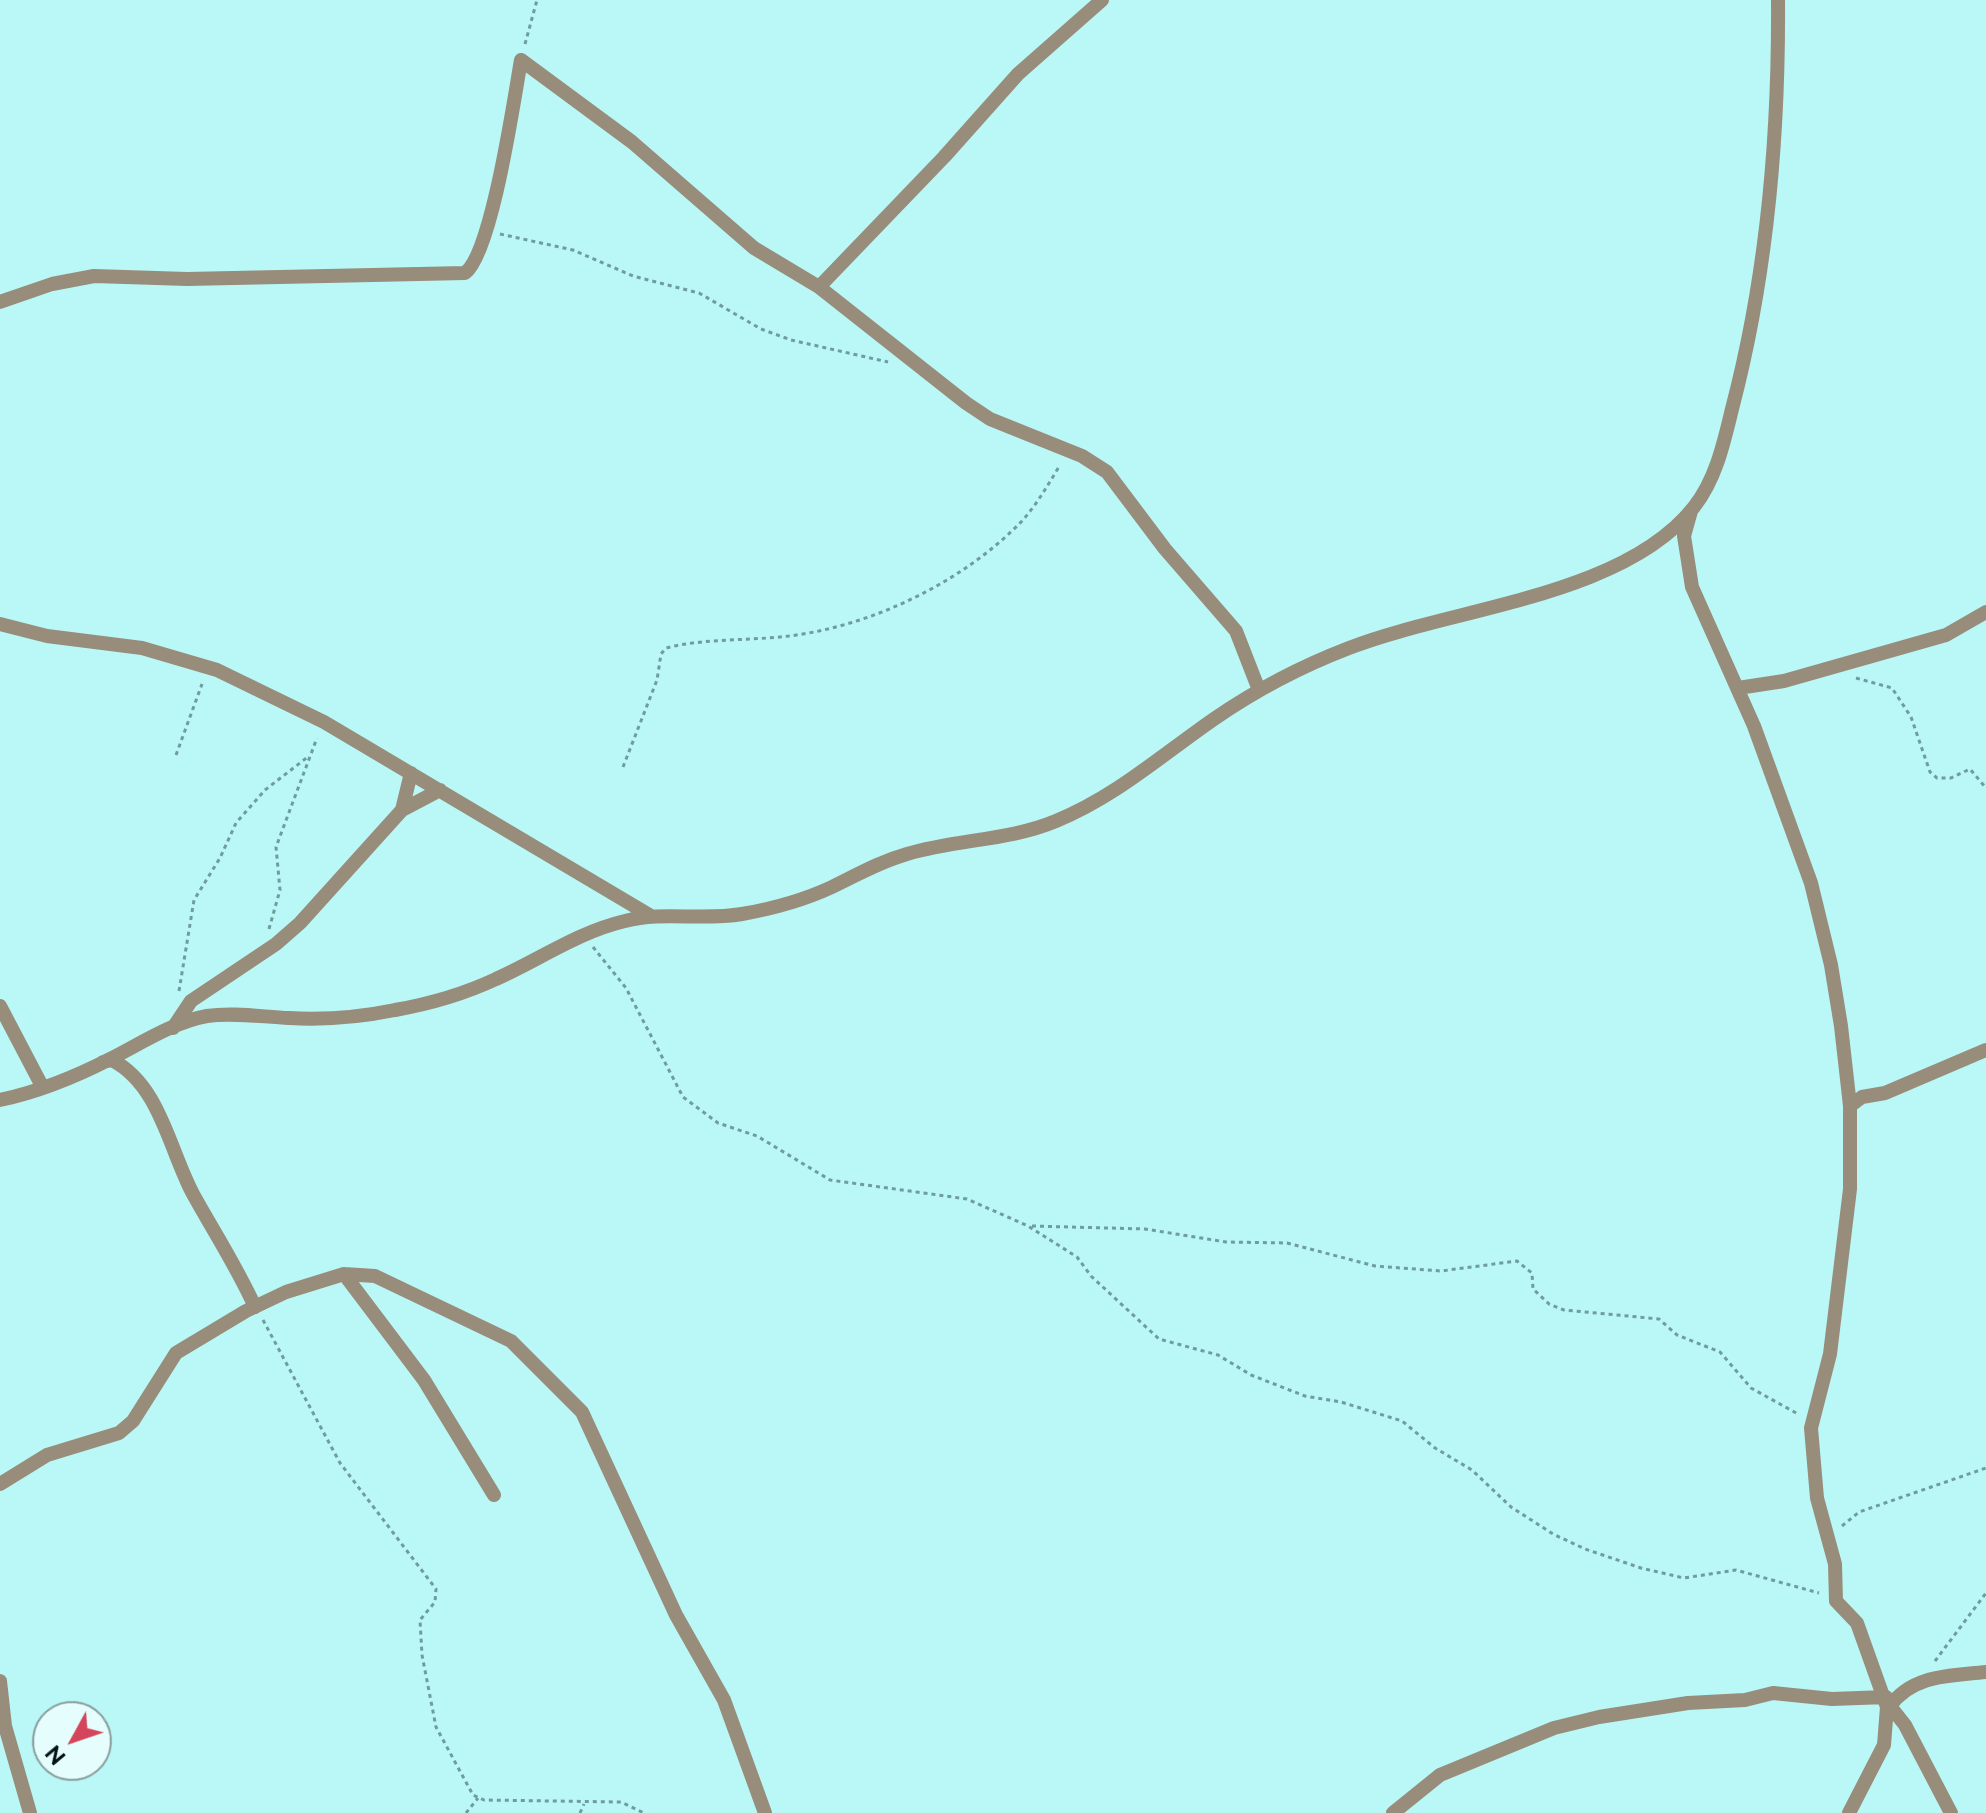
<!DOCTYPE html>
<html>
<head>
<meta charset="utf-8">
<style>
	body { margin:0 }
	#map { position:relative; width:1986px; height:1813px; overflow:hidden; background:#baf7f7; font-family:Raleway,sans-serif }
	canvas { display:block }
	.north { position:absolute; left:32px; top:1701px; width:80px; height:80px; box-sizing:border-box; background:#e5fdfc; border:2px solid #899f9e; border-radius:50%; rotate:230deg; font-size:22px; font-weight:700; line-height:32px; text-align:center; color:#001212 }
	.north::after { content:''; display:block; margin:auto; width:28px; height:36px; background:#d4445a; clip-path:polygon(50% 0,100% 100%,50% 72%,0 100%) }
</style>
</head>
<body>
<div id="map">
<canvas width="1986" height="1813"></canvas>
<div class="north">N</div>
</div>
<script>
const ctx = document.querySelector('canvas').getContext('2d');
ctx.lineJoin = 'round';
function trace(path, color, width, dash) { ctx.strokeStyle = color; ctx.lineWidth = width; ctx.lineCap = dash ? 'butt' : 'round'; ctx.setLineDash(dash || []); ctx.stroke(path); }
trace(new Path2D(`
	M525,44L537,0
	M500,234L573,250L633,276L699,293L761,329L791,340L888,362
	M1856,678L1892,688L1911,717L1930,772L1937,778H1951L1970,769L1986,788
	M176,755L202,684
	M623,767L657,680L661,654L666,648C705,638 749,641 789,636C872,626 963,582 1022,521C1037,504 1048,485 1060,465
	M269,929L280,890L276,847L317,738
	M593,947L626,988L683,1097L718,1123L757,1136L830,1180L967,1199L1028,1226L1077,1257L1091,1276L1159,1339L1218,1355L1251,1375L1305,1396L1341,1402L1402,1421L1435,1448L1472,1470L1511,1507L1553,1534L1585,1549L1641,1568L1684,1578L1736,1570L1819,1593
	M179,991L194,900L220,858L236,823L265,790L309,756
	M1032,1226L1145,1229L1226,1242L1287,1243L1375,1266L1441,1271L1517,1261L1532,1273L1533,1289L1549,1304L1564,1310L1659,1319L1677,1335L1720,1352L1751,1388L1798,1414
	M263,1320L340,1463L436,1589L435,1602L420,1620L422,1655L436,1727L473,1795L484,1800L621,1802L644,1813
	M1842,1526L1859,1512L1986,1468
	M1935,1661L1986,1593
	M466,1813L478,1798
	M580,1813L584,1804`), '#709c9c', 3, [4, 4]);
trace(new Path2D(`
	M819,287L944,157L1018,74L1102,0
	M0,302L52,284L94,276L187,279L465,273C492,253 514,99 521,60L632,142L754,248L819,287L966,403L990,419L1082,456L1107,472L1165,549L1236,631L1259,690
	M1691,511L1684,536L1692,587L1754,726L1811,883L1831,965L1841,1026L1850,1106V1189L1830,1354L1811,1428L1817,1498L1835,1564L1836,1601L1857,1623L1887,1707L1884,1745L1849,1813
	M0,624L47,636L142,648L217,670L324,722L651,916
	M1738,688L1784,681L1946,635L1986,612
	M402,810L411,773
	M0,1006L43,1088
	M173,1028L191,1001L276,944L300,923L402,810L440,790
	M103,1062L112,1060C160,1085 169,1149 193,1194C214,1232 237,1267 255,1307
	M0,1100C38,1092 75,1077 110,1059C140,1044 173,1022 207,1016C233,1012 263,1017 289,1018C324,1020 361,1017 395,1010C429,1004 464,994 496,979C539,960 578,932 625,921C663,911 702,921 742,914C771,909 804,900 832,887C857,875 879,862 907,854C956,839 1008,841 1056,821C1115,797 1162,755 1214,719C1256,690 1302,666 1349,648C1451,608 1623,597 1694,507C1716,479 1724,442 1732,409C1767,276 1779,137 1778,0
	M1850,1106L1862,1097L1885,1093L1986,1050
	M344,1274L424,1380L494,1495
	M0,1484L47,1455L119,1433L133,1421L176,1353L246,1311L286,1292L344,1274L375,1276L511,1341L582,1412L676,1615L724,1700L765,1813
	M0,1681L5,1726L30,1813
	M1890,1706C1913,1674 1951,1676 1986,1672
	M1887,1707L1890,1706L1905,1725L1951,1813
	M1393,1813L1440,1775L1554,1728L1599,1717L1688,1703L1745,1700L1773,1693L1832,1699L1886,1697`), '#988c7b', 14);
</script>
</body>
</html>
